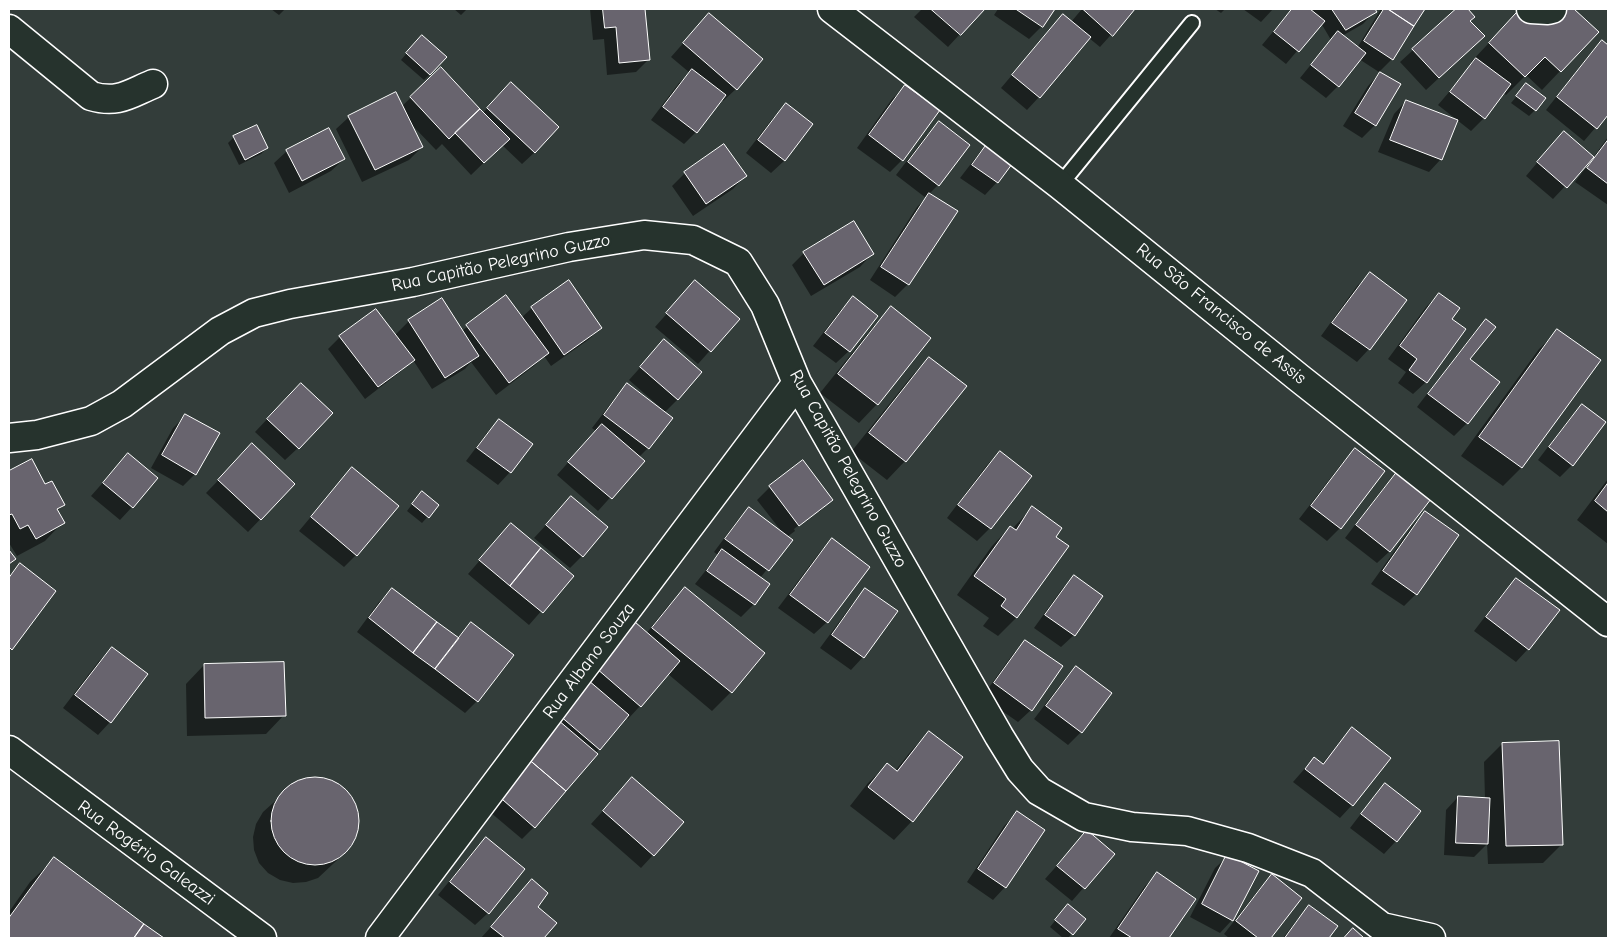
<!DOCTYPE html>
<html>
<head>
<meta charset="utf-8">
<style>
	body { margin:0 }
	#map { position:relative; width:1617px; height:947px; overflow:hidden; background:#333d3a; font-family:"Comic Neue",sans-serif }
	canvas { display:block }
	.frame { position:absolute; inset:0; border:10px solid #fff; pointer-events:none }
</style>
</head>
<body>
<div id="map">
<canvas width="1617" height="947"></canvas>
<div class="frame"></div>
</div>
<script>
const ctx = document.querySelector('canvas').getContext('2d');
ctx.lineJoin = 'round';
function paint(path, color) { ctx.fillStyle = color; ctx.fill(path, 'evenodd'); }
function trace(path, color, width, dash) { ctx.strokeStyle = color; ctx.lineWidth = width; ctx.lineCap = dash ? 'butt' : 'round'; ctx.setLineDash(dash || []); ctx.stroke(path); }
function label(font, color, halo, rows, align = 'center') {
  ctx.font = font + ' "Comic Neue",sans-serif'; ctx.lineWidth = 4.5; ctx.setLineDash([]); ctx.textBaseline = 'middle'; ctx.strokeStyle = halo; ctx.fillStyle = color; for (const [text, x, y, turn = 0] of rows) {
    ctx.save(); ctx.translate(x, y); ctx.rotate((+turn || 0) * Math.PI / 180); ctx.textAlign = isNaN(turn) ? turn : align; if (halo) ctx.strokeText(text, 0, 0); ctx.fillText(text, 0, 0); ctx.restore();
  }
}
paint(new Path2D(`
	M271,9H285L279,15Z
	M454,9H467L461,15Z
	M590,9H644L648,60L636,72L607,75L604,39L593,40Z
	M922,9H983L948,47L914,17Z
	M998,9H1053L1042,26L1029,39L994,15Z
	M1082,9H1134L1100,47L1089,38L1039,97L1027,110L1001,88L1051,29L1063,16L1071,22Z
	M1215,9H1225L1221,13Z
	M1243,9H1273L1261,22Z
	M1292,9H1308L1314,14L1312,9H1374L1375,11L1363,24L1342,36L1357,48L1381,9H1424L1392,59L1379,72L1359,59L1338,86L1326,98L1300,78L1331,40L1321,23L1286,64L1262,45Z
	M1458,9H1466L1473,17L1469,21L1470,49L1426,90L1400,62Z
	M1556,9H1572L1597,32L1542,90L1526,75L1506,95L1503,93L1484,118L1471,131L1438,105L1473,64L1471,62L1502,29Z
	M709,14L736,89L723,101L721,99L696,132L684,144L651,120L679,83L690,73L671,57Z
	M416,42L430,74L424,80L401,60Z
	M1602,42L1608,47V113L1584,141L1546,110L1590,54Z
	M441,69L483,113L498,96L535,152L522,164L502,145L471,175L442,144L436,150L411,124L422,147L409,160L362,182L336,129L349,117L402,106Z
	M1380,73L1400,85L1375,125L1362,138L1343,126L1368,86Z
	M1526,85L1535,110L1529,116L1511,103Z
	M905,87L902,160L890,172L857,148L892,99Z
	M1406,101L1441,159L1429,172L1378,152L1394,114Z
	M786,105L811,125L784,161L771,173L746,153L773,118Z
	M939,123L938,185L929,194L956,212L908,284L895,297L870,280L917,207L926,198L896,175L926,136Z
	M234,137L267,148L261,154L239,165L228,143Z
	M1608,137V205L1575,182L1588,165L1586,164L1553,199L1526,176L1552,145L1593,158Z
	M992,139L1016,157L997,182L985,195L960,178L980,152Z
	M724,146L745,176L733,189L693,216L672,186L685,173Z
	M287,151L344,159L331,171L289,193L274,163Z
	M804,253L872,254L860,267L811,296L792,265Z
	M1370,274L1369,349L1357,362L1321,336L1357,286Z
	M695,282L738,319L698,364L655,327Z
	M1439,294L1451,319L1426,382L1413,394L1398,383L1406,372L1388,359L1426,307Z
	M505,297L521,318L532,308L601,328L588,340L551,366L544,356L535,365L496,395L471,362L465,369L432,389L413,360L400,372L365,399L328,349L340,337L395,335L409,321L462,331Z
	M853,298L849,351L836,363L813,346L840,311Z
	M891,308L877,404L859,423L820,393L873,327Z
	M1486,320L1469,360L1498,382L1467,423L1454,436L1417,407L1474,333Z
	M1558,331L1521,468L1503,486L1461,456L1539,349Z
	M664,341L678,399L664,413L648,448L639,457L643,461L598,511L557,475L596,431L592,428L615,398L627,385L659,409L661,408L629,380Z
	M929,358L965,386L905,461L887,480L851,452L911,377Z
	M288,397L298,448L285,460L255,432Z
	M1582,406L1572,465L1560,477L1538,460L1570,418Z
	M185,416L195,474L183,486L151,468L173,428Z
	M499,421L510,472L498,485L466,461L487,433Z
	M1355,449L1383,471L1340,528L1327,541L1299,519L1343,462Z
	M1000,452L990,528L977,541L947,518L987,465Z
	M128,454L132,507L120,520L91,496Z
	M240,458L294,484L248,532L206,493Z
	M31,460L45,486L64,505L57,511L63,522L45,541L17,556L9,543V472Z
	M802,462L831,500L819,512V509L794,529L795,531L787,537L791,540L760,578L769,584L754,604L741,617L695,584L718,555L714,552L737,521L749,509L782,532L757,500L770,487Z
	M352,469L356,555L344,567L299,531L340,482Z
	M1397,474L1390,551L1377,563L1345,538L1385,486Z
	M1608,479V544L1577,520Z
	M571,498L582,556L570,568L534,538Z
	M416,499L438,505L422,523L407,511Z
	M1032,508L1054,537L1067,546L1016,618L998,636L983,626L989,618L957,595L992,546L1010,527L1012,529Z
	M1425,512L1416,594L1404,606L1371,584L1413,525Z
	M511,525L572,576L529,625L468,574Z
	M832,540L827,622L814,634L778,608L820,552Z
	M20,565L11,649L9,651V576Z
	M1074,577V635L1061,647L1034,628L1062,589Z
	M1516,579L1528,649L1516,662L1474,631L1504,592Z
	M686,589L731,692L712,711L668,674L640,706L628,719L626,717L534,827L522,839L484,807L622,637L646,634L667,607Z
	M392,590L457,638L471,624L477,701L465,713L357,632L379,602Z
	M866,590L863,657L851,670L820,648L853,603Z
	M1026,641L1031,710L1018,722L982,697L1013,654Z
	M112,649L110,722L98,735L63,708L99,661Z
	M204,665L284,715L266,734L187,736L186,684Z
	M1076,667L1110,693L1081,732L1068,745L1034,719L1064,680Z
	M1352,729V805L1340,818L1293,782L1314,758L1322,764L1340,742Z
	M929,732L912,821L894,840L850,806L868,783L887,765L895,771L911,751Z
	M1502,744L1562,844L1543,863L1488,864L1487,844L1474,857L1444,855L1446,810L1458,797L1485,799L1484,762Z
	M319,779L332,782L343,789L352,799L357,812L358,825L355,838L348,850L318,878L306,882L293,883L280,880L268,873L259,863L254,850L253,837L256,824L263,812L293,785L305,780Z
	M632,779L653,855L641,868L591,824Z
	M1385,785L1419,811L1396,841L1384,854L1350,828L1373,798Z
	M1017,813L1005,887L993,900L967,882L1004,826Z
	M1087,832L1113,854L1072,901L1045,879Z
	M486,839L488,913L475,925L438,895L474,851Z
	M1228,856L1232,920L1220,933L1190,917L1215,868Z
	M54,859L162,938H9V912L30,882Z
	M1158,874L1194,899L1167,938H1109L1145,886Z
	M1272,876L1300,898L1269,938H1229L1224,934L1260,888Z
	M532,881L536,907L555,923L543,938H481Z
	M1309,907L1336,927L1328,938H1283L1297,920Z
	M1062,912L1084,919L1068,938H1063L1050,927Z`), '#0007');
const building = new Path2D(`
	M603,9H645L650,60L619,63L616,27L605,28Z
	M931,9H985L961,35Z
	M1016,9H1055L1043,27Z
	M1083,9H1135L1113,36Z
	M1292,9H1310L1325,21L1299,52L1274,32Z
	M1332,9H1375L1377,12L1346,30Z
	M1384,9H1388L1414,26L1393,60L1364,41Z
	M1388,9H1425L1414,26Z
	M1456,9H1468L1475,17L1470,21L1485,36L1439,78L1412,49Z
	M1520,9H1574L1599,32L1561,72L1545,57L1525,77L1489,43Z
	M709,13L763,59L737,90L683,43Z
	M1063,14L1091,37L1040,98L1012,75Z
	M1338,31L1366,53L1339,87L1311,65Z
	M422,35L447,57L430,75L406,53Z
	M1602,40L1608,45V115L1597,129L1557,97Z
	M1476,58L1511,84L1485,119L1450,92Z
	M441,67L480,109L449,139L410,97Z
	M692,69L726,95L697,133L663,107Z
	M1380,72L1401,84L1376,126L1355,113Z
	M511,82L559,127L535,153L487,108Z
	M1526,83L1546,98L1536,111L1516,96Z
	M905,85L940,110L903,161L869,135Z
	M396,92L423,147L375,170L348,116Z
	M1406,100L1458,120L1442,160L1390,140Z
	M786,103L813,124L785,161L758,140Z
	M480,109L510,139L484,163L455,133Z
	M939,121L970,145L939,186L908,162Z
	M257,125L268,148L245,160L233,136Z
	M329,128L345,159L302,181L286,150Z
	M1564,131L1594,157L1567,188L1537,162Z
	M992,137L1018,156L998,183L972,165Z
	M1608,140V184L1587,168Z
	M724,144L747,176L706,204L684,172Z
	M929,193L958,211L909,285L881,267Z
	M854,221L874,254L824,285L803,252Z
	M1370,272L1407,300L1370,350L1332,323Z
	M569,280L602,328L564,355L531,307Z
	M695,280L740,319L711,352L666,313Z
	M1439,293L1460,308L1452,319L1466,329L1427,383L1409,370L1417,359L1400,346Z
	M506,295L549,353L509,383L466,325Z
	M853,296L878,316L850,352L825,333Z
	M442,298L479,356L445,378L408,320Z
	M891,306L931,338L878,405L838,374Z
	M376,309L415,360L378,387L339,336Z
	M1486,319L1496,327L1470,359L1500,382L1468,424L1428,394Z
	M1557,329L1601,360L1522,468L1479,437Z
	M664,339L702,372L678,400L640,367Z
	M929,357L967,386L906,462L869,433Z
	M301,383L333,413L299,449L267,419Z
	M627,383L673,418L649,449L604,415Z
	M1582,404L1606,422L1573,466L1549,447Z
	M185,414L220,433L196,475L162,455Z
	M499,419L533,444L511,473L477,448Z
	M602,424L645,461L612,499L568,462Z
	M252,443L295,484L261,520L218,480Z
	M1355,448L1385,471L1341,529L1311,506Z
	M1000,451L1032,476L991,529L958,505Z
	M128,453L158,478L133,508L103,483Z
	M32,459L45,484L52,481L65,505L57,509L65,523L36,539L28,525L20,529L12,514L9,515V471Z
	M803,460L833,500L799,526L769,486Z
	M352,467L399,506L357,556L311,517Z
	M1397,472L1431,499L1390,552L1356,525Z
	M1608,483V512L1595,501Z
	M422,491L439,505L429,518L412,504Z
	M571,496L608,527L583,557L546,525Z
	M1032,506L1062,528L1056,537L1069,546L1017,618L1001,606L1006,599L974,576L1010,526L1016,530Z
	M749,507L793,540L769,571L725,539Z
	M1425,511L1459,535L1417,595L1383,571Z
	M511,523L541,548L510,586L479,560Z
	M832,538L870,567L828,623L790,595Z
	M541,548L574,576L543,613L510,586Z
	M722,549L770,584L755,605L707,571Z
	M9,550L16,559L9,564Z
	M20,563L56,591L12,650L9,647V578Z
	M1074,575L1103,596L1075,636L1045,615Z
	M1516,578L1560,610L1529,650L1486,617Z
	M685,587L765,653L732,693L652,628Z
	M392,588L437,622L413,653L369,618Z
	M865,588L898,611L864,658L832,635Z
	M437,622L459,638L435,669L413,653Z
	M471,622L514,655L478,702L435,669Z
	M635,622L680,661L641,707L596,668Z
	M1025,640L1063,666L1032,711L994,683Z
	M112,647L148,674L111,723L75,695Z
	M284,662L286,716L205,718L204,664Z
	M1076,666L1112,693L1082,733L1046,706Z
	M588,680L629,715L600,750L559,715Z
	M558,720L598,754L566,791L526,757Z
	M1352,727L1391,758L1353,806L1305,769L1314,757L1323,764Z
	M929,731L963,757L913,822L868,787L887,763L897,771Z
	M1559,741L1563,845L1506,846L1502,743Z
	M526,757L566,791L535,828L495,793Z
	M632,777L684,822L654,856L603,811Z
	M271 821a44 44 0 1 1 88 0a44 44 0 1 1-88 0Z
	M1385,783L1421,811L1397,842L1361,814Z
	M1458,796L1490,798L1488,844L1456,843Z
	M1017,811L1045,830L1006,888L978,869Z
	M1087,830L1115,854L1085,889L1057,866Z
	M486,837L525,869L489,914L450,882Z
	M1227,854L1259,871L1233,921L1202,904Z
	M54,857L144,924L134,938H9V918Z
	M1157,872L1196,899L1169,938H1132L1118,929Z
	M1272,874L1302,898L1271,938H1258L1236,921Z
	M532,879L548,893L538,907L557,923L544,938H505L491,927Z
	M1068,904L1086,919L1073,935L1055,920Z
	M1309,905L1338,926L1329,938H1285Z
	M144,924L164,938H134Z
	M1353,928L1364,938H1344Z`);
paint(building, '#68646e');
trace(building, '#fff', 1);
const service = new Path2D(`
	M1060,185L1192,23`);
const minor = new Path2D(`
	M832,9L1060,185L1299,378L1608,622
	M1531,9L1548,10L1552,9
	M9,29L91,96C118,104 129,94 153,84
	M9,438L37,435L91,421L122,404L220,331L254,313L290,304L413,282L569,247L644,235L693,240L738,262L765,305L797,383L999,736L1020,770L1039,791L1084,817L1132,827L1187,831L1248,848L1312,873L1382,927L1431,938
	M9,750L262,938
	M380,938L797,383`);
trace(service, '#fff', 18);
trace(minor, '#fff', 31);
trace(service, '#26332d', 14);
trace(minor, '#26332d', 28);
label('18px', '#fff', '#26332d', [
	["Rua Capitão Pelegrino Guzzo",501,263,-12],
	["Rua São Francisco de Assis",1221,314,39],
	["Rua Capitão Pelegrino Guzzo",848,469,61],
	["Rua Albano Souza",589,661,-53],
	["Rua Rogério Galeazzi",146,853,36]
]);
</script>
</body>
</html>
